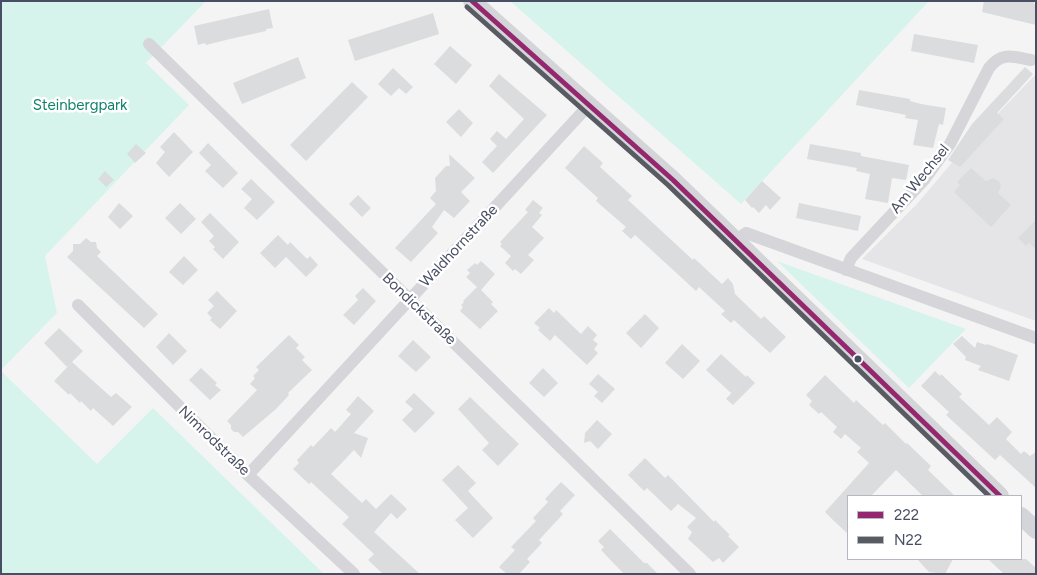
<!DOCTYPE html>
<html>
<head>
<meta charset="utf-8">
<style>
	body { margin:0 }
	#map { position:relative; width:1037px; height:575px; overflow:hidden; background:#f4f4f4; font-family:Figtree,sans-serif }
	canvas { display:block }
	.frame { position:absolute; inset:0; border:2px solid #484e63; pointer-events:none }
	.legend { position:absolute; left:847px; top:495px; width:175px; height:65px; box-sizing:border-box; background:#fff; border:1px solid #b6b8c1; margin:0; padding:6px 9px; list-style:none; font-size:15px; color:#484e63 }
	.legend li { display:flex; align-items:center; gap:10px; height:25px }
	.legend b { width:25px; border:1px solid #b6b8c1 }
</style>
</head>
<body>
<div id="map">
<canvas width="1037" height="575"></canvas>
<div class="frame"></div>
<ul class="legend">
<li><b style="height:6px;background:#95276e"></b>222</li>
<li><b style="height:6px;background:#595b62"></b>N22</li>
</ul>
</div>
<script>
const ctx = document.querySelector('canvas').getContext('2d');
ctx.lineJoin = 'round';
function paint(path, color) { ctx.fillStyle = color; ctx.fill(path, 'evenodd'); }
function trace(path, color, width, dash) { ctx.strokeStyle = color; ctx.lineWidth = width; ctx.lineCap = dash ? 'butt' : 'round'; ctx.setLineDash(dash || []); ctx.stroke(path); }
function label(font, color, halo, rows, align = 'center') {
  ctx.font = font + ' Figtree,sans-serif'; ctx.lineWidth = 5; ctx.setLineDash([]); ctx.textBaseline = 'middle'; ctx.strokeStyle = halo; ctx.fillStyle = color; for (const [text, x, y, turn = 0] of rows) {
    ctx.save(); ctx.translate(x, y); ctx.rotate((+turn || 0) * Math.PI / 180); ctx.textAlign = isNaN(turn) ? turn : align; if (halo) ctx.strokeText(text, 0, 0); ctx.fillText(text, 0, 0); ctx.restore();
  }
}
paint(new Path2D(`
	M1036,74V321L862,259L916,205L961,152Z`), '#e5e5e7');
paint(new Path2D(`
	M1,1H206L146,63L189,105L45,256L57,313L1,370Z
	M510,1H929L741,204Z
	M777,261L966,329L909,388Z
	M1,371L97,464L153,408L324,574H1Z`), '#d7f4ec');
paint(new Path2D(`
	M984,1H1034V4L1036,5V25L982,12Z
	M269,9L273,28L266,29V31L230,39L206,45L205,43L198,45L194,26Z
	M433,13L439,34L355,61L348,40Z
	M914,34L978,45L974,63L911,51Z
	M450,46L472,65L456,84L434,64Z
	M298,57L306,78L242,104L233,83Z
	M1025,67L1033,74L997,113L1004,119L960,167L948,160L972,124Z
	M393,68L413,87L406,94L399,88L391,96L378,84Z
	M499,74L547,115L493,173L482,162L497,146L490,139L497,131L506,139L524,119L489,86Z
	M352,82L368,97L306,161L290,145Z
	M859,90L910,99V101L921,104L946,108L943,125L939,124L933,148L913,145L918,120L905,118L906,115L856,105Z
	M459,109L473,123L461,137L446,122Z
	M174,132L193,152L169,177L156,163L165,152L160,147Z
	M208,143L238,173L223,188L205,171L211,165L199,153Z
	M136,144L146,153L135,163L127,154Z
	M810,144L861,153V156L909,165L906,180L892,178L888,203L865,199L870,174L856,171L857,168L807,159Z
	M584,146L603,163L600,167L632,196L628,200L693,260L694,258L722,284L728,278L733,284L735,294L761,319L764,316L786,337L770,353L734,320L731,323L721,314L725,311L699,287L696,291L635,235L631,239L622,231L626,227L596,201L598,198L565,168Z
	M449,154L475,178L461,192L470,201L454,218L444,210L432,227L438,233L411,262L395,248L436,204L430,198L436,191L435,178L446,166H450Z
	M971,168L986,181L993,178L999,181L1001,186L998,193L1011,205L991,227L954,192L960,185L957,182Z
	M105,171L114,180L106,187L98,179Z
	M251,179L275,202L257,220L244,208L252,199L241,189Z
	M762,181L781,198L770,210L766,205L759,213L753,207L752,208L745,200Z
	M358,195L371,208L362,217L349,204Z
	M533,200L543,208L539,213L542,215L532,227L544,238L528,255L534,260L521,274L515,269L513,271L505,263L511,256L500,246L502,244L500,242L528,212L525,210Z
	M119,203L133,216L120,229L108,217Z
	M180,203L196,219L181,234L165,218Z
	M799,203L861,216L858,231L796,218Z
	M210,213L239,242L223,259L213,249L215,247L209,241L214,236L201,222Z
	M1036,220V249L1029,243L1026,246L1018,238Z
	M278,235L288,245L290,242L307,259L310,256L318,265L306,277L286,257L275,268L260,253Z
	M86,238L91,242H96L97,248L101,252L97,256L158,314L144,328L67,257L73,251V244H80Z
	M184,256L198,270L183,285L169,272Z
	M481,261L495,274L481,290L493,302L491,304L498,311L480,329L460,311L463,307L461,305L464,302L463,301L477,287L466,277L470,273L467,270L475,263L477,265Z
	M363,288L376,301L354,325L343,315L358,300L355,296Z
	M217,291L237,311L220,329L210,320L212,318L207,313L214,306L208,300Z
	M549,308L554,313L556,310L581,334L588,326L597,335L593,340L598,344L594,349L598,353L587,365L555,335L550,341L538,330L540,328L534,323Z
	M645,314L659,328L641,348L626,333Z
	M59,328L83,351L67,367L44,343Z
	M169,333L187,351L173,365L156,347Z
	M289,335L299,345L296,348L305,357L302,360L312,370L288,393L289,395L276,409L243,437L238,432H234L231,429V425L227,421L257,390L250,384L255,378L253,376L259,370L256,367Z
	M962,336L975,348L977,342L986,345L987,344L1018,355L1009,381L978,370L981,366L965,360L966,357L953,344Z
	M413,340L431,357L416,372L398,356Z
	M682,344L700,361L683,379L665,363Z
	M721,354L746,377L747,375L755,383L733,405L726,399L742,381L731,393L706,370Z
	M72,362L111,397L116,393L132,407L113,426L93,408L91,411L81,401L80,403L70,393L69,395L54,381Z
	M201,368L217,383L215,385L221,390L210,400L189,380Z
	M543,368L558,383L544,397L529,383Z
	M935,371L940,376L941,374L962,394L959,397L989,425L997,417L1012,432L1006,439L1021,454L1024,451L1030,456L1036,452V488L1000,455L995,460L946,415L949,412L921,386Z
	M598,374L615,389L602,403L594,396L598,392L589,384Z
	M825,375L854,403L856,400L883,425L885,423L906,444L907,443L931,466L928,470L955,496H923L896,470L871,496H848V534L834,521L825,512L869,463L857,452L861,448L845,434L841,439L833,432L837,427L821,412L819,414L809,405L812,401L806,395Z
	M414,393L435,413L415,433L402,420L413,409L405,402Z
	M358,396L374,411L354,433L368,438L361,458L354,450L331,474L362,503L366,499L376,509L391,494L407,509L397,519L391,513L374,532L420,574H383L368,560L374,554L342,524L349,517L311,482L309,484L293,469L299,463L297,460L311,445L313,447L331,428L335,432L351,414L346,410Z
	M470,397L519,444L498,466L482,450L489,443L458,409Z
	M597,420L612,434L598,449L590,441L584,443L585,433Z
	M645,458L665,478L668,475L714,522L715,520L730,535L728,536L739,547L723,563L719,558L713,562L688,539L692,532L687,527L696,518L678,504L671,511L647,488L644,491L628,475Z
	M458,465L476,483L468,491L493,518L473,538L455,520L468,508L442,480Z
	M561,482L575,495L560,511L563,514L539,540L542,543L527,559L530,562L519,574H507L499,567L515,550L511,547L536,521L533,518L548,502L545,499Z
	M610,529L644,563H647L658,574H624L601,550L604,547L598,541Z
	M917,559H953L945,574L929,572Z
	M988,559H1026L1036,568V574H1004Z`), '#dbdcde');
trace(new Path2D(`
	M149,44L690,574
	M735,241L746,233L1036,338
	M846,270L851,258L924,180L950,144L989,68C1002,51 1013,57 1031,60
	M78,305L248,475L354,574
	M248,475L589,105`), '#d5d5da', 12);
trace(new Path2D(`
	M472,1L673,180L1000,496
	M1021,516L1036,530`), '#d4d5d9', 18);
trace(new Path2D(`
	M472,1L673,180L1000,496`), '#95276e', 5);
trace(new Path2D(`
	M467,7L668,185L989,496`), '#595b62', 5);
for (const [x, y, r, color] of [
	[858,359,4.5,"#484e63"]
]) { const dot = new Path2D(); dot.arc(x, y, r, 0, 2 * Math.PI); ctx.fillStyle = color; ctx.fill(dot); trace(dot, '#fff', 2); }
label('15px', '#0f826e', '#fff', [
	["Steinbergpark",80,106]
]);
label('15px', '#484e63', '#fff', [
	["Am Wechsel",920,179,-51],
	["Waldhornstraße",459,246,-47],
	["Bondickstraße",419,309,44],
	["Nimrodstraße",214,441,44]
]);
</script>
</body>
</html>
